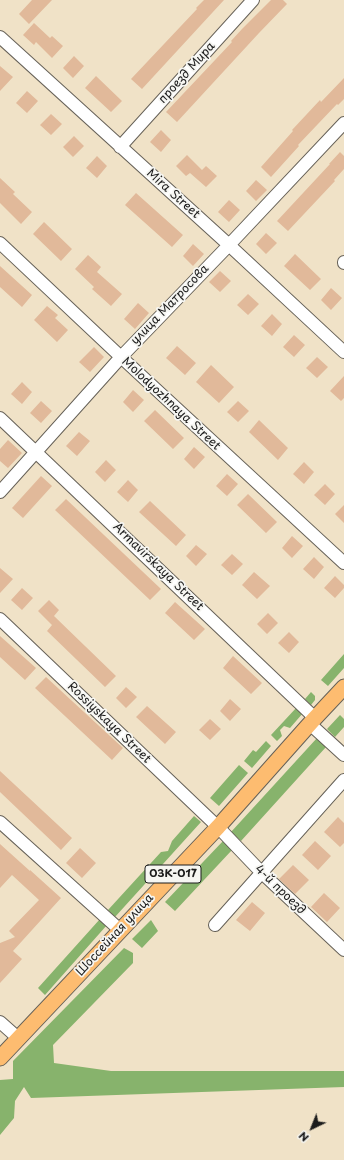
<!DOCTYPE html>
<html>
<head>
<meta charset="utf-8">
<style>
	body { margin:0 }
	#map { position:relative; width:344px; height:1160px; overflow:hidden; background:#f0e2c7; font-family:"Playpen Sans",sans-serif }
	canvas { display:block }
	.north { position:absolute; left:292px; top:1108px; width:40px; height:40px; -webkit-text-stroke:3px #f6f6f2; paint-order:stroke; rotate:223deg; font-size:11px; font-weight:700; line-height:16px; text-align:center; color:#1c1c1c }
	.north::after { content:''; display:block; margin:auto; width:14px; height:18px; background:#1c1c1c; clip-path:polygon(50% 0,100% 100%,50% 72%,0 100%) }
</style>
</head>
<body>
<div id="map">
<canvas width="344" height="1160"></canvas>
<div class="north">N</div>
</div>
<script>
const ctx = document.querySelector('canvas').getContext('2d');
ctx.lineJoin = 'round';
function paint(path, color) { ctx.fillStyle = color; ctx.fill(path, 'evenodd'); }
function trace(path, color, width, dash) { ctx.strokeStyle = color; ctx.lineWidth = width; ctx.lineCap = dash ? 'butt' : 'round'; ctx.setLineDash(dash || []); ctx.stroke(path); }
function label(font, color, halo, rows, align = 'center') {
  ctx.font = font + ' "Playpen Sans",sans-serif'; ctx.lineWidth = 3.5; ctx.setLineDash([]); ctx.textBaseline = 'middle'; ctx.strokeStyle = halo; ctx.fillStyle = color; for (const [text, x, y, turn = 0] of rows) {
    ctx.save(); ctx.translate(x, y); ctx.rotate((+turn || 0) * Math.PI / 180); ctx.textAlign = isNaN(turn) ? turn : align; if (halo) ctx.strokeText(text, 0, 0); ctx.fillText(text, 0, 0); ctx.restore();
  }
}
paint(new Path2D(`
	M344,654V668L328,686L321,680Z
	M311,692L315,696V700L311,705L305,699Z
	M297,707L303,713L290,728L284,726L280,730L282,736L277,741L271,735Z
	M340,715L344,719V727L335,737L327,729Z
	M317,738L326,747L241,841L231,832Z
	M266,741L271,746L252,768L244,761L253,750L256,752Z
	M239,765L248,773L219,806L210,798Z
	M194,816L201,822L115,917L108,910L161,852L168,851L172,841Z
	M223,841L232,850L175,911L165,902Z
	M100,919L107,925L45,995L38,988Z
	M151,920L158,931L142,948L132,939Z
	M124,948L133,953V963L53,1045L54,1063L111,1071H344V1087L31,1098L24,1087L15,1101L14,1118L0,1135V1080L13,1079V1061Z`), '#87b36c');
paint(new Path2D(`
	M32,0H52L29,24L19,14Z
	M204,0H224L142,89L131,79L197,9L196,8Z
	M271,0H283L287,4L259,33L177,122L166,112L232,42L231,41L242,29Z
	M34,23L50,38L52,36L63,46L52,58L36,42L34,45L23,35Z
	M74,56L84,66L73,78L63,68Z
	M0,66L13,77L0,91Z
	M96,76L122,101L111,112L85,88Z
	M344,78V99L338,105L337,104L298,145L299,146L271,177L261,167L293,131L292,130L320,100L321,102Z
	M27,91L38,101L27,113L16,103Z
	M51,114L62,124L51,135L40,125Z
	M161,130L171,140L161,152L150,142Z
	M74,136L84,146L73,157L63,147Z
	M340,152L344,156V169L334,180L335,181L288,231L277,221L330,164H329Z
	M187,155L202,170L206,166L217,176L206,187L190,173L186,176L176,166Z
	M97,156L107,166L97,178L86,168Z
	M0,178L15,192L13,194L32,212L21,224L0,203Z
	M256,180L267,190L256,201L246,191Z
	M136,193L183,235L172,247L125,205Z
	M229,200L240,210L229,222L218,212Z
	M44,222L72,249L61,261L33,234Z
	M266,233L277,243L266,254L256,244Z
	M193,244L204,254L193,266L183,256Z
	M295,254L321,279L310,290L284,266Z
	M88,255L101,267L97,272L122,294L111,306L92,289L94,287L75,269Z
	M0,266L32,295L22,307L0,287Z
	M220,271L231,281L220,292L209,282Z
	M331,288L342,298L331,310L321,300Z
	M248,294L259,304L248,315L237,305Z
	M138,303L149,313L135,329L124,319Z
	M47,306L58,315L55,318L68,330L57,342L34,320Z
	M272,314L282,324L272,336L261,326Z
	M294,335L305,345L294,357L283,347Z
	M177,346L196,363L185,375L166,358Z
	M94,347L104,357L90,372L79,362Z
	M317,357L328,367L317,378L306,368Z
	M211,365L234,387L219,403L196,382Z
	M344,376V398L341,401L330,391Z
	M22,382L32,392L22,404L11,394Z
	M133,390L144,400L133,412L123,402Z
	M41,401L52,411L41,423L30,413Z
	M238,401L249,411L238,422L227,412Z
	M155,410L184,438L173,449L144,421Z
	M259,420L288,448L278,460L249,432Z
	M79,432L90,441L77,456L66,446Z
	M8,440L22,453L8,468L0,461V449Z
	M194,447L205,457L194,469L184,459Z
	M106,460L116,470L105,482L95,472Z
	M304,462L314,472L304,484L293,474Z
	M227,474L238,484L227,496L216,486Z
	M41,476L52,486L23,518L12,508Z
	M128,480L138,490L128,502L117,492Z
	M325,484L335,494L325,505L314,495Z
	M248,494L277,522L266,533L237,505Z
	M66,499L161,589L150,600L55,510Z
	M150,501L186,535L176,546L139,512Z
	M344,505V523L335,514Z
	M292,536L303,546L292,558L282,548Z
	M196,545L207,554L196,566L186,556Z
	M232,554L243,564L232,575L221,565Z
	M314,557L324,567L314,579L303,569Z
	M0,568L13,579L0,593Z
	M254,572L270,586L257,599L242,585Z
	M335,576L344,585V588L335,598L324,588Z
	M22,588L33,598L22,610L11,600Z
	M49,600L59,610L54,616L116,676L105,687L47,631L52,625L38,611Z
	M175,602L205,629L194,640L165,613Z
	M268,613L278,623L267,634L257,624Z
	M289,632L299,642L289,653L278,643Z
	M0,636L36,668L25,680L0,657Z
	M233,656L262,683L251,694L223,668Z
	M46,677L123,748L112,760L35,688Z
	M126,687L137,697L126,708L116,698Z
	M230,699L241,709L230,721L220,711Z
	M147,706L176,732L165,744L136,717Z
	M210,719L221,729L210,740L199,730Z
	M0,771L72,838L61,850L0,792Z
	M338,817L344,823V843L340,847L324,832Z
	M315,841L331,856L318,870L302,855Z
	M0,844L30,871V870L61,898L13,951L22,959L0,983V943L15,937L9,931L39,900L12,875L0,888Z
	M80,848L96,863L82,878L66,863Z
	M293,865L309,880L295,894L279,879Z
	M324,893L340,908L327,922L311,907Z
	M252,902L265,913L250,931L236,920Z`), '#e1b99a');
const minor = new Path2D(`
	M0,37L229,245L344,352
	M120,147L253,0
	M0,243L121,357L344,563
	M344,262V263
	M0,418L315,718
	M0,492L121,357L229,245L344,123
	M0,619L218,827L262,873L344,950
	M310,724L344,755
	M0,822L120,930
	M215,925L344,780
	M0,1022L18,1038`);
const major = new Path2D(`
	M0,1058L218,827L315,718L344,687`);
trace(minor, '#666158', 14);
trace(major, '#666158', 17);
trace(minor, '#fff', 12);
trace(major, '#fdbc70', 15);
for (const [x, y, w] of [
	[173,874,56]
]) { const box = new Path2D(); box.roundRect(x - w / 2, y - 9, w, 18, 3); ctx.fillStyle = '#f6f6f2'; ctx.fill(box); trace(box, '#1c1c1c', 1); }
label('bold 11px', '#1c1c1c', null, [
	["03К-017",173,874]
]);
label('12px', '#1c1c1c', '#f6f6f2', [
	["проезд Мира",187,73,-48],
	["Mira Street",173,194,42],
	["улица Матросова",170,305,-46],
	["Molodyozhnaya Street",171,404,43],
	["Armavirskaya Street",158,567,44],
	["Rossiyskaya Street",109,723,44],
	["4-й проезд",280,890,44],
	["Шоссейная улица",115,935,-47]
]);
</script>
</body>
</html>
